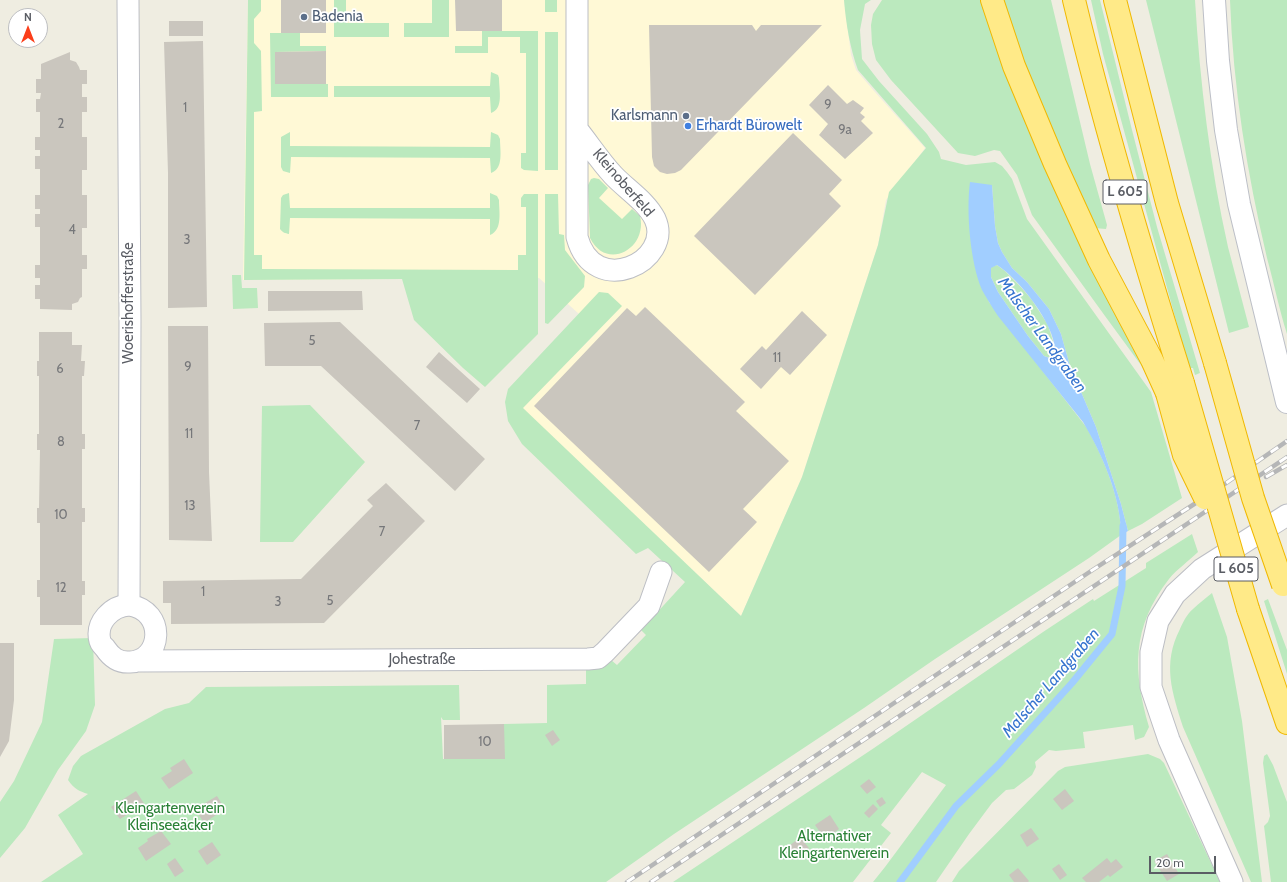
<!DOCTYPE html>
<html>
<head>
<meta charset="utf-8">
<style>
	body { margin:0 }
	#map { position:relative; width:1287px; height:882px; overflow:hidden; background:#efede1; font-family:Cabin,sans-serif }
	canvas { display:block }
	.north { position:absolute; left:8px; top:8px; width:40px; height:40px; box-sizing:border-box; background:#fff; border:1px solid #bdbec1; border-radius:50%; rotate:0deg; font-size:11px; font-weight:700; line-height:16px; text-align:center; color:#5a5d64 }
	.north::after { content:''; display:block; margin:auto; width:14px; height:18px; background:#fb3e1a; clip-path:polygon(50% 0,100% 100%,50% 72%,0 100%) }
	.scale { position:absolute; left:1149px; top:856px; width:67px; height:18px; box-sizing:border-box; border:2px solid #5a5d64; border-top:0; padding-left:5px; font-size:12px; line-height:14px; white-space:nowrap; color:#5a5d64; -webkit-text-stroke:3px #fff; paint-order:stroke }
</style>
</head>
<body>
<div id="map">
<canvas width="1287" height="882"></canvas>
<div class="north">N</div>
<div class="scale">20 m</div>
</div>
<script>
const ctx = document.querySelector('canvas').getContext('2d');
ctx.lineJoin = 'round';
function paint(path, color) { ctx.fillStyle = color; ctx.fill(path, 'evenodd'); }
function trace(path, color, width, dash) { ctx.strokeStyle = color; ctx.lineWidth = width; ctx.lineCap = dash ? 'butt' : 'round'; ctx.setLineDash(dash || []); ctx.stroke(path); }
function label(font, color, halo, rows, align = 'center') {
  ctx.font = font + ' Cabin,sans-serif'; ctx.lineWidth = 3.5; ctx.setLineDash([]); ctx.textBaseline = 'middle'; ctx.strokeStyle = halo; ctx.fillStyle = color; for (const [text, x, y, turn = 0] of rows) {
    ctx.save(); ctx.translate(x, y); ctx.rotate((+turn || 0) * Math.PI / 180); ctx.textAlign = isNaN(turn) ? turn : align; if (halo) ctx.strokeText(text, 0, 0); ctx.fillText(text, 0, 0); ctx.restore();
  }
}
paint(new Path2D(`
	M248,0H844L851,55L856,70L874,91L925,148L886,200L878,245L802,477L741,616L522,408L598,331L539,278L243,280Z`), '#fff9d6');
paint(new Path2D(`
	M248,0H261V11L254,19V43L261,51L262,111L254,112V255H262V269L518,270V255H526V207H521V198L524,194H538V334L485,387L463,368L414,320L402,279L244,280Z
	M334,0H346V23H389V37H334Z
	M432,0H449V37H404V23H432Z
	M545,0H557V12H545Z
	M844,0H871L865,4L860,30L862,59L879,81L927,134L939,152L941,159L966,165L995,162L1002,166L1007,172L1012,179L1027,219L1151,392L1182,498L1142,524L1128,531L1121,504L1096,427L1070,366L1061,334L1049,309L1027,282L1012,268L1002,252L998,243L995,226L992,185L969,195L971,236L989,302L1087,428C1104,459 1121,499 1121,535L1089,558L935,659L864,708L674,834L606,882H41L83,854L58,815L88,794C79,791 74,789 68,780L73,766L81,756L165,709L189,703L206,687L459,685L460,720H443L441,717L443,759H504V724L547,723V685L586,684V668L611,660L617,665L646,635L641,630L685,582L648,548L636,554L522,444L508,421L505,402L508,389L599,292L608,293L622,306L523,408L741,616L802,477L878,245L889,192L926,148L858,70C850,48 846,24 844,0Z
	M882,0H982L1149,376L1105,316L1032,215L1017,175L1000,151L994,150L975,156L958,153L891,80L876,60L872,44L871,25L873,14Z
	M1000,0H1051L1090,164L1107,225L1106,229L1094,228L1069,178Z
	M1091,0H1100L1132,130L1157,227L1200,373L1195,375L1193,368H1189L1103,54Z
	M1146,0H1195C1200,83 1210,166 1228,247C1235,274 1242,300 1249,327L1229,333Z
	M1230,0H1287V334C1279,309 1274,283 1267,258C1247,173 1233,87 1230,0Z
	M482,31H538V171L524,170L521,168V153H526V53H520V37H488V53H455V46H482Z
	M545,32H558V170H545Z
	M270,33H300V46H326V51L275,52V83L328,84V97H271Z
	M491,72L498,75L499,78C499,90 504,109 491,113L490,97H334V86H490Z
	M290,132V146L490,147L491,132L498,135L500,139C500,150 504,169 491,173L490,158L291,157L290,173L283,171L281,167V137Z
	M594,178L599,179L608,188L599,198L622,219L632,209L640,216C648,248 607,272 590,238L588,185L591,179Z
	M289,193L290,208H490V193L497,196L499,200C499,211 503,230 490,235V219L290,218L289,234C285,233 283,233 280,229L281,198L283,195Z
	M545,194H558L559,234L564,235L565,250L585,276L584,287L548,324L545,323Z
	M997,265L1005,271L1020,286L1032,300L1048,325L1056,351L1053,359L1044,356L1028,336L998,292L991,277V267Z
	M232,275H241L242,288H257L258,308L233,309Z
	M310,405L365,462L293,542H260L262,406Z
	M1192,534L1198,552C1189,561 1177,569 1169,579C1131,628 1133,671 1149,727L1144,737L1135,740L1133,725L1083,732L1085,748L1056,751L1049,750L1035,762L1036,767L1032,775L1014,789L1006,790L992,803L969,834L936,882H873L885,867L946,785L922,772L881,825L891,833L853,882H673L874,748L1043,632L1093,599L1094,601L1146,568V563Z
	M1212,593L1227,637L1242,721L1262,882H1251L1183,727C1172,692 1162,664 1180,629C1183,622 1187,614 1193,609C1199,603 1206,598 1212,593Z
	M1268,599L1287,650V674L1264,601Z
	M93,638L95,705L86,731L58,770L25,828L0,858V802L14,781L42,722L54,639Z
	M1148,754L1160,759L1164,763L1220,882H952L959,871L1058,771L1065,767Z
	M1267,754L1273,765L1287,802V882H1271L1264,826L1268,822L1270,816L1263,763L1264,756Z`), '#bbe9be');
paint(new Path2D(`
	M970,182L992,185L995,226L998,243L1002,252L1012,268L1027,282L1049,309L1061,334L1070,366L1096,427L1121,504L1128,531L1121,535C1121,497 1102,454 1083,422L998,316C992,307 987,299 982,290C970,263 966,211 970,182ZM997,265C1019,279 1054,323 1055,350C1056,353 1054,356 1052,359L1044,356L1028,336L998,292L991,277V268Z`), '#a1ceff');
trace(new Path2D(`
	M900,882L956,806L999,764L1072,683L1112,634L1122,586L1123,526`), '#a1ceff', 7);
paint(new Path2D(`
	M281,0H326V33H281Z
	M455,0H502V31H456Z
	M169,21H203V36H169Z
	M649,25H752L756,31L761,25H822L681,170L675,173L667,174L660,172L654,166L652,157Z
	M203,41L207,307L168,308V173L164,42Z
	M326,51V84H275V52Z
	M70,52V60L76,62L79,67L80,70H87V84H82V97H87V112H82V137H87V170H82V195H87V228H82V255H87V269H82V297L80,298L78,302L72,304V310L40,309V299H35V285H40V278H35V265H40V227H35V214H40V209H35V195H40V169H35V156H40V150H35V137H40V112H36V99H40L41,93H36V79H41V64Z
	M828,85L847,104L853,100L864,108L860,113L865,117L861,121L873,133L845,159L819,135L828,124L809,105Z
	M793,133L842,180L829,194L841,206L755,295L694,236Z
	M268,291H362L363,310L268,311Z
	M645,307L745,402L736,411L789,461L743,509L757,522L709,572L534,406L627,308L636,316Z
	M802,311L827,335L790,375L781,367L761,389L740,369L762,346L766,350Z
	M340,322L485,459L455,491L321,366H265L264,323Z
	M168,326H208L209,472L212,541L169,540Z
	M39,332H72V345H82L81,361H85L84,376H82V434H85V449H82V508H85V522H82V581H85V595H82V625H40V597H37V580H40V523H37V508H39L40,450H37V434H39V376H37V361H39Z
	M439,352L480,389L467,403L426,367Z
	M386,483L425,521L324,623L171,624V603H163V581L301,579L373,506L367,500Z
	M0,643H14V700L9,741L0,757Z
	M504,724L505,759H444V725Z
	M553,730L560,740L552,746L545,735Z
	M184,759L193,773L169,789L161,778L172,771L170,768Z
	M869,779L876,787L867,794L860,786Z
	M1065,789L1074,801L1062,810L1053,799Z
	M136,791L145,805L131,814L130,813L120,819L111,807Z
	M217,796L225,809L204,823L195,809Z
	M882,797L886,803L880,807L876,801Z
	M873,804L878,809L869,818L864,813Z
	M830,815L839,829L825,839L815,825Z
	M1031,828L1039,839L1027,847L1020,835Z
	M161,831L171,844L146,861L138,848L148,841L147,839Z
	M800,837L809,848L798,858L788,847Z
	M212,842L221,855L207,865L198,851Z
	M1167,854L1179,874L1167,881L1154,861Z
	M175,858L184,871L175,877L167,864Z
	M1107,858L1111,863L1116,859L1123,867L1110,877L1108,875L1099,882H1086L1082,878Z
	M1059,864L1067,875L1060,880L1052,869Z
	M1018,868L1029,881L1028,882H1014L1009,875Z`), '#cac6be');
const street = new Path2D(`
	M128,0L130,320L129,605
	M577,0V237C594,300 674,261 655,219C646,201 626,189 613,175C600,161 589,144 577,129
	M129,605C167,611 162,661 130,662C118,663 111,657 105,648C103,646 100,643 100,641C95,622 112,606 129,605Z
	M137,661L588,659L598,658L605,652L649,606L661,572
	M1232,882L1169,740L1151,687V652L1158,621L1175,594L1202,569L1287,515`);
const secondary = new Path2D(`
	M1214,0L1218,61L1226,130L1239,204L1287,402`);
const highway = new Path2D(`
	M992,0L1014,66L1055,164L1099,260L1152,360L1167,393
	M1074,0C1105,129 1143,256 1183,383
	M1115,0L1167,203L1215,363
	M1248,609L1287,723`);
trace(street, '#bcbec4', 23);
trace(secondary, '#bcbfc7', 24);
trace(highway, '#f0b800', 24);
trace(street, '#fff', 21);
trace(secondary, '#fff', 22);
trace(highway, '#ffea88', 22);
const rail = new Path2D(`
	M1266,477L1287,465
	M627,882L1091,571L1219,488L1287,441
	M651,882L1287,457`);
trace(rail, '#b5b6b7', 4.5);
trace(rail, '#fff', 3, [9]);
const highwayBridge = new Path2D(`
	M1215,363L1253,498L1283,585
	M1183,383L1248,609
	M1167,393L1184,455L1205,498`);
trace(highwayBridge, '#f0b800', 24, []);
trace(highwayBridge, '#ffea88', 22);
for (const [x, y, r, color] of [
	[304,17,4,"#5c6f8a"],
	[686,116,4,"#5c6f8a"],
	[688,126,4,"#3f7fe0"]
]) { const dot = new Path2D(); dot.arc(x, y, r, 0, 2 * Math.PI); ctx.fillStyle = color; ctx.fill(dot); trace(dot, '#fff', 1.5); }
label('13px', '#76777a', null, [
	["9",828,105],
	["1",185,108],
	["2",61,124],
	["9a",845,130],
	["4",72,230],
	["3",187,240],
	["5",312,341],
	["11",777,358],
	["9",188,367],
	["6",60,369],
	["7",417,426],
	["11",189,434],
	["8",61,442],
	["13",190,506],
	["10",61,515],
	["7",382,532],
	["12",61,588],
	["1",203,592],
	["5",330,601],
	["3",278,602],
	["10",485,742]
]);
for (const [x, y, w] of [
	[1125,192,44],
	[1236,569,44]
]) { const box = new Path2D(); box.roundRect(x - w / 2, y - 12, w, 24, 3); ctx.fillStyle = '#fff'; ctx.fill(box); trace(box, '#5a5d64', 1); }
label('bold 14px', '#5a5d64', null, [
	["L 605",1125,192],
	["L 605",1236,569]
]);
label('15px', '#4e5e75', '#fff', [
	["Badenia",312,17],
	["Karlsmann",678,116,"right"]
], 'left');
label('15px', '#366cbe', '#fff', [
	["Erhardt Bürowelt",696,126]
], 'left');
label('15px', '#5a5d64', '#fff', [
	["Kleinoberfeld",623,183,49],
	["Woerishofferstraße",129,303,-90],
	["Johestraße",422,660]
]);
label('15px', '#2a8236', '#fff', [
	["Kleingartenverein",170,809],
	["Kleinseeäcker",170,826],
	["Alternativer",834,837],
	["Kleingartenverein",834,854]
]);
label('italic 16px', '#3775cf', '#fff', [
	["Malscher Landgraben",1042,335,54],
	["Malscher Landgraben",1051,683,-49]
]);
</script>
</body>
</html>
